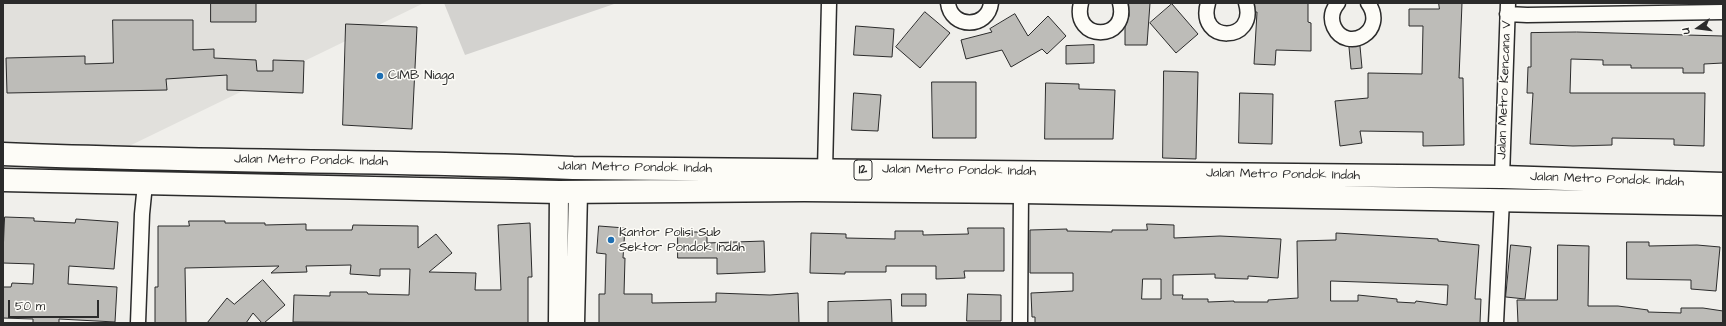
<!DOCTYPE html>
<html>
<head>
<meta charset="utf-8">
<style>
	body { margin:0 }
	#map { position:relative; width:1726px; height:326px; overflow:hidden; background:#f0efeb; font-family:"Architects Daughter",sans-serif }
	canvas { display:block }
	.frame { position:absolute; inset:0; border:4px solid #2b2b2b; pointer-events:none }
	.north { position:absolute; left:1678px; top:8px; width:40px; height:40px; -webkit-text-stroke:3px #fdfcf7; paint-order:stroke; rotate:256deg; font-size:11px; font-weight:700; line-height:16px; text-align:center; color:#2b2b2b }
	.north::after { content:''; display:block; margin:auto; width:14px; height:18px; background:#2b2b2b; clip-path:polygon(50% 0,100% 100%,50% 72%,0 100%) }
	.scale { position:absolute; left:8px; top:300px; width:91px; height:18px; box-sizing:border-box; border:2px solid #2b2b2b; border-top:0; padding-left:5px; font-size:12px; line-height:14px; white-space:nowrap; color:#2b2b2b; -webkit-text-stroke:3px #fdfcf7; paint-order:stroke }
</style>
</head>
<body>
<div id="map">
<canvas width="1726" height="326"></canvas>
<div class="frame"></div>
<div class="north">U</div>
<div class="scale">50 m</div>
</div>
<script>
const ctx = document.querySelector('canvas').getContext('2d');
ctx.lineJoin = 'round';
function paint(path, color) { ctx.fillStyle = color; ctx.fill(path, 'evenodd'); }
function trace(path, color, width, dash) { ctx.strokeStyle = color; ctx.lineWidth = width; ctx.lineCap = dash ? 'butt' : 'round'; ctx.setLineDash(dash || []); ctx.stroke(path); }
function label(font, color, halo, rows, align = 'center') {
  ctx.font = font + ' "Architects Daughter",sans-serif'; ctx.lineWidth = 3; ctx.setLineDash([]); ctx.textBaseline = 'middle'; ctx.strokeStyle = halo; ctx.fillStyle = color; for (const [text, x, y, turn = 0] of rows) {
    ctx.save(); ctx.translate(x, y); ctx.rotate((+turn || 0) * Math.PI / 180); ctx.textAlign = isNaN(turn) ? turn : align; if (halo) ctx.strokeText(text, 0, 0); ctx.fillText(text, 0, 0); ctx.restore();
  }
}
paint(new Path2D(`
	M3,3H424L57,181L3,177Z`), '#e1e0dc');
paint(new Path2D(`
	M444,3H617L465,55Z`), '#d3d2cf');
const building = new Path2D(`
	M211,3H256V22H211Z
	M1129,3H1150L1147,45H1125V27L1129,16Z
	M1255,3H1308V22L1311,23V51L1276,50L1275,65L1254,64L1257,12H1255Z
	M1439,3H1462L1459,78H1463L1464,145L1423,146V132L1360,131L1362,143L1340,146L1335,101L1368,98V73L1422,74L1423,26H1409V9H1439Z
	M1172,4L1198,34L1176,53L1150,23Z
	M925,12L950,33L920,68L896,47Z
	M1015,14L1028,36L1048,16L1066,36L1047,54L1042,49L1011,67L1002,50L966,59L961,40L992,32L990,29Z
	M113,20H193V50L214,49V58L256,60L257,71H273V60L304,61L303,93L227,90V75L166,79L167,90L7,93L6,58L85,56V64L113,63Z
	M346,24L417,27L412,129L343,125Z
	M856,26L894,29L892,57L854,55Z
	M1577,32L1723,36V63L1704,64V73H1683V68H1631V65H1603V60L1571,59L1570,93H1705L1704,146L1674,145V139L1612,138V145L1573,146L1530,144L1533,93H1527L1528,67H1531V33Z
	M1094,45V63L1066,64V46Z
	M1360,46L1362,68L1351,69L1349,47Z
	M1164,71L1198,72L1196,159L1163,158Z
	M932,82H976V138H933Z
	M1046,83L1079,84V89L1115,90L1113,139H1045Z
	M854,93L881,95L878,131L852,130Z
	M1240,93L1273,94L1272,144L1239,143Z
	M5,217L34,218V221L75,223L76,219L118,222L114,269L69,266L68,284L117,287L115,322L59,319V323H33V319L3,318V287H11L12,283L33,284L34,264L3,263Z
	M189,221H225V223H265V225L306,224V230H352L353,225L418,226V248L436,234L452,253L429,272L476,273L475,290H501L498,225L530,223L532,277H528V323L293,322L294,295L330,296V292H367L368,294L409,295L410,269H380V276L350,274L351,265L306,266L307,272L271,273L279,266L185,268L186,323H155V287H158V226H189Z
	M1147,224L1174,225V238L1220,236L1281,239L1278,278L1248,276V279L1215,278V274L1173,275V295H1183L1182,299H1208V302L1234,301V302H1268V300L1298,298L1297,241L1336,240V233L1438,239V241L1479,245L1475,299H1481L1480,323H1035V317H1032L1031,293L1073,291V273H1030V230L1067,229V231L1112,232V230H1147ZM1143,279H1161V299H1142ZM1331,281L1448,285L1447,305L1416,301L1415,303L1397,302V299L1358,295V301H1331Z
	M599,226L625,228L623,258H625L624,294H652V303L716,302V293L770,295L798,293L799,323H599V294H605L606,254L597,253Z
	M968,228H1004V271H964L965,278L936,279V266H886V272H845V274L810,273L811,233L846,234V238L895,239V231H923V235L968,234Z
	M678,232H707V243L764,241L765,272L717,274V258H678Z
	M1627,242H1649V246L1697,245L1720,247L1716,291L1691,289V280L1627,279Z
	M1511,245L1531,247L1525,299L1506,297Z
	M1558,245L1589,246L1588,306H1618L1648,310V312L1681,313V308H1703L1723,311V323H1518L1517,300H1557Z
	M263,280L285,305L264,323H262L253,313L246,323H207L227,298L234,304Z
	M902,294H926V306H902Z
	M968,294L1001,295V321H967Z
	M891,300L892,323H828V302Z`);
paint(building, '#bdbcb8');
trace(building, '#2b2b2b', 1);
const minor = new Path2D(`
	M948,3C951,29 988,29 991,3
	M1081,3C1071,42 1130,42 1120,3
	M1208,3C1196,44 1258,43 1246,3
	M1338,3C1332,10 1330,18 1334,27C1347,54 1388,31 1368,3
	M1507,14L1527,15L1723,12
	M825,170L829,3
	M1502,177L1508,3
	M138,323L142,214L145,184
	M1020,323L1021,192
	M1496,323L1502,200`);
const tertiary = new Path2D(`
	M558,323L559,192
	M575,323L578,192`);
const trunk = new Path2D(`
	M3,154C193,162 383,160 573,168L1502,177L1723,184
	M3,180L559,192L804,190L1021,192L1723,204`);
trace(minor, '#2b2b2b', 17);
trace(tertiary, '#2b2b2b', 21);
trace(trunk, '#2b2b2b', 25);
trace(minor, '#fdfcf7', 14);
trace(tertiary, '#fdfcf7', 18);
trace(trunk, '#fdfcf7', 22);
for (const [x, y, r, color] of [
	[380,76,4,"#1f6fb2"],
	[611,240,4,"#1f6fb2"]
]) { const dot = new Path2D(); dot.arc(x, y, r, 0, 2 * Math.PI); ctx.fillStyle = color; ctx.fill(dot); trace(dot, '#fdfcf7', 1.5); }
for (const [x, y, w] of [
	[863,170,18]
]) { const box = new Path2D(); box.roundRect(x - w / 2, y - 10, w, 20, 3); ctx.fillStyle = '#fdfcf7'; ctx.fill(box); trace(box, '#2b2b2b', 1); }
label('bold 12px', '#2b2b2b', null, [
	["12",863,170]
]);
label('13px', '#2b2b2b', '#fdfcf7', [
	["CIMB Niaga",388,76],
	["Kantor Polisi Sub",619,233],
	["Sektor Pondok Indah",619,248]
], 'left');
label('13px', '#2b2b2b', '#fdfcf7', [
	["Jalan Metro Kencana V",1505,90,-88],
	["Jalan Metro Pondok Indah",311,161,1],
	["Jalan Metro Pondok Indah",635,168,1],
	["Jalan Metro Pondok Indah",959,171,1],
	["Jalan Metro Pondok Indah",1283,175,1],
	["Jalan Metro Pondok Indah",1607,180,2]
]);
</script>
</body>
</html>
